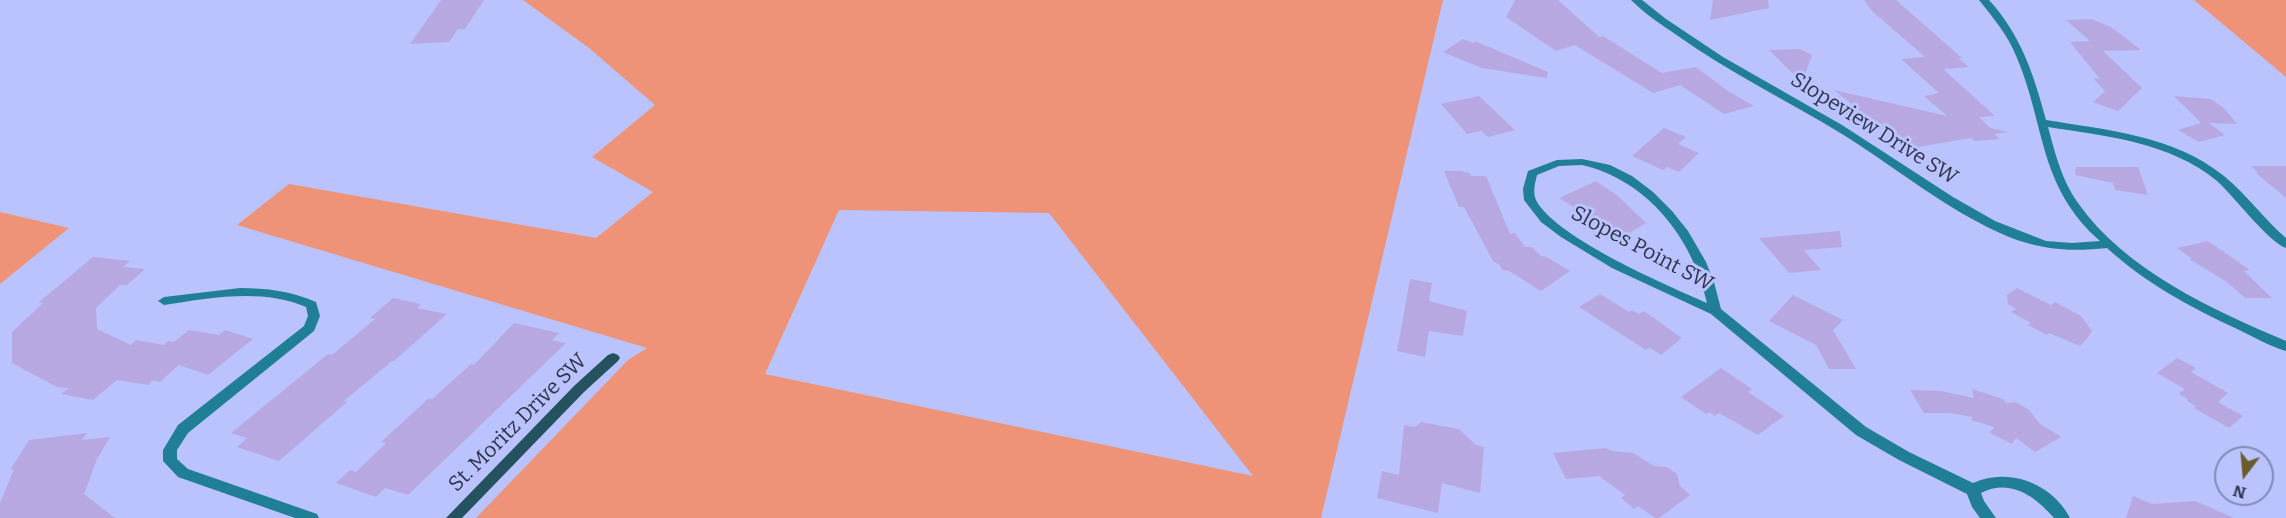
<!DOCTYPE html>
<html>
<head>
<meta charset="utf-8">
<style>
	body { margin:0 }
	#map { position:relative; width:2286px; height:518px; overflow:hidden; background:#bac3fe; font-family:Bitter,serif }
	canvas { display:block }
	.north { position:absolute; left:2214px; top:446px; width:60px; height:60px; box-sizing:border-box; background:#bac3fe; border:2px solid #8289b6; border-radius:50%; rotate:196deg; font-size:16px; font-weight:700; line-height:24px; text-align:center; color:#2f334a }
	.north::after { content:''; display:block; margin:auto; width:21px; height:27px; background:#695e2b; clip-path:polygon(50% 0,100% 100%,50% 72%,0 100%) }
</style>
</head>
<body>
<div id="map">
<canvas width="2286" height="518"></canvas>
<div class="north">N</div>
</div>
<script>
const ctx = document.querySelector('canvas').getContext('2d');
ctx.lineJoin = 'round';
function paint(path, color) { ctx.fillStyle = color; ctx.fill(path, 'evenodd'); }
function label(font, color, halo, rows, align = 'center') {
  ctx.font = font + ' Bitter,serif'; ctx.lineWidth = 6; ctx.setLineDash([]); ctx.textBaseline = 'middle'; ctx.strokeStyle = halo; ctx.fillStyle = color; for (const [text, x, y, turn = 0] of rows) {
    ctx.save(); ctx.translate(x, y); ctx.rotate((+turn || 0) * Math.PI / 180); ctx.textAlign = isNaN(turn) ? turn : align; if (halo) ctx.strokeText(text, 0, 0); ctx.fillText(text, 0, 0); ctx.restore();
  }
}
paint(new Path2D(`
	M523,0H1443L1321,518H476L628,360L647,348L237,225L289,184L596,238L653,192L592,157L655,105L589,48ZM839,210L1049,213L1253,476L765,374Z
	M2195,0H2286V77L2194,0Z
	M0,212L69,228L0,284Z`), '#ee9377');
paint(new Path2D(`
	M441,0H484L465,29H458L449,42L410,44Z
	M1515,0H1558L1599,37L1603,36L1662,73L1696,67L1728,91L1754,106L1724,114L1680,85L1653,93L1575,45L1556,51L1506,17Z
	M1713,0H1768L1769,8L1710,20Z
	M1864,0H1896L1962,58H1958L1969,67L1943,69L1995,116L1979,117L1990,128L2008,132L1994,134L2000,139L1975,141L1971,138L1912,148L1880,127L1834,90L1947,116L1924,96L1939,93L1901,59L1925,57L1872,11Z
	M2091,19L2111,27L2141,50L2103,51L2142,88L2118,111L2093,102L2105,91L2093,78L2100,79L2070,42L2090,41L2066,20Z
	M1463,39L1474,43L1475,41L1548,72L1547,78L1482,68L1443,52Z
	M1800,49L1812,55L1802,83L1769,50Z
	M1479,96L1515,130L1488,137L1481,131L1467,134L1441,104Z
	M2174,96L2211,99L2224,108L2237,124L2209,123L2225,135L2199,142L2178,130L2201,123Z
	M1664,128L1686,137L1678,144L1699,153L1679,172L1667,167L1663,170L1632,156Z
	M2251,166H2286V198L2256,173H2258Z
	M2076,167H2138L2148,195L2115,190L2113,183L2075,175Z
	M1444,171H1461L1469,173L1471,176H1486L1510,234L1515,233L1525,247H1532L1541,256L1547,257L1570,271L1541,291L1509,271L1502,270L1500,265L1493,261L1464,207H1459Z
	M1596,181L1618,196L1646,223L1614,242L1584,222L1586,221L1576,214L1581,212L1559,198Z
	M1840,231L1842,247L1804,250L1821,270L1789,273L1759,238Z
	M2208,241L2250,270L2244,271L2272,298H2245L2227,282L2189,259H2192L2177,248Z
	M93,257L130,261L123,267L145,269L127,285H120L96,308L97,329L131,345L136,340L164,345L168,341L174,342L189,330L219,335L225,330L253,339L208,375L179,365L160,382L153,380L148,385L117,380L93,400L61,394L69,388L57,387L12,363V332L43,303H38Z
	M1410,279L1432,283L1429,301L1467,311L1463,336L1429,331L1425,357L1397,351Z
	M2017,288L2051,305L2055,302L2081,316L2092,331L2089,336L2080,346L2049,333L2047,335L2028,325L2031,323L2011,312L2016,309L2008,304L2007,295Z
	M1600,294L1629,312L1632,310L1639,314L1644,311L1682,338L1661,355L1650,348L1646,350L1579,307Z
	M1793,295L1843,320L1833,330L1856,369H1829L1816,345L1769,321Z
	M393,298L421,304L417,308L447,314L394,361H392L344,401L347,402L279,461L237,447L247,438L231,433L328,354L332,355L375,319L370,318Z
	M514,323L559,333L552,340L566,343L408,495L385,488L376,497L336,483L350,470L356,472L386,443L381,442L429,398L432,399L471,364L474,365Z
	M2177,358L2196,368L2191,372L2228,393L2218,402L2243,416L2229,428L2194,408L2196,406L2187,401L2188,399L2179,394L2185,389L2157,373Z
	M1721,368L1752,389L1748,392L1784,416L1758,435L1719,413L1715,416L1709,412L1706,414L1681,397Z
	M1972,389L2003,399L2006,403L2016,402L2029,410L2039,423L2061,437L2035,452L2016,438L2012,444L1990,433L1994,427L1971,420L1972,417L1950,413H1924L1910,390L1941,391L1974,398Z
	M1421,422L1459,429L1476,445L1484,447L1480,493L1442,483L1438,513L1377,498L1382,471L1399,475L1404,425L1415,427Z
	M87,433L82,440L110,437L97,459L84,494L115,518H0V503L14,469L10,470L29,440Z
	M1606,448L1612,451L1633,453L1654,466L1667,467L1677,474L1680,486L1690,495L1659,518H1655L1638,506L1634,509L1621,498L1625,495L1599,476L1566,479L1553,453Z
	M2133,496L2152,504L2195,501L2234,518H2126Z`), '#b8a8e2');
paint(new Path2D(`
	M1631,0H1642L1666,19L1723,57L1842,125L1953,197L1995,221L2046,241L2072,243L2100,241C2038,186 2046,127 2017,58C2008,35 1994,19 1979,0H1989C2021,35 2034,75 2046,120C2107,130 2175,136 2224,176C2247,195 2264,219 2286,238V248C2268,242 2234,196 2217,181C2170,142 2106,136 2048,127C2055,153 2062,181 2078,203C2125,270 2213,310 2286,341V351C2269,346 2252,336 2235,328C2190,307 2144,282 2107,248C2072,252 2042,250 2009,237C1949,212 1897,168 1842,134C1788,101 1730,73 1678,36C1662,25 1645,14 1631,0Z
	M1582,159L1610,165L1632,176L1653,192L1672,211L1688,231L1706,262L1714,282L1721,309L1866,427L1909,452L1973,483C2008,467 2052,483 2070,518H2054C2035,496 2010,478 1981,493L1984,501L1996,518H1980L1972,507L1967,494L1899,460L1856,435L1711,314L1612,268L1561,237L1541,222L1524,200L1523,189L1528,171L1557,160ZM1582,165C1647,180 1693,238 1707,303C1666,285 1559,239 1537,202C1532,194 1535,183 1537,175L1559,166Z
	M240,288C267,288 291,291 316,302L320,316L314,331L188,433L177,450V459L188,469L317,514L319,518H295L178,477L163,461V450L178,425L304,326L308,316L306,307C262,288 210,298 164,305L158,301L164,297Z`), '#207f96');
paint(new Path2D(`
	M613,353L618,355L620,358L618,361L584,392L462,518H446L574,386L608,355Z`), '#24535f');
label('21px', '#2f334a', '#bac3fe', [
	["Slopeview Drive SW",1874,129,32],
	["Slopes Point SW",1642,249,28],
	["St. Moritz Drive SW",518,423,-45]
]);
</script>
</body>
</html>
